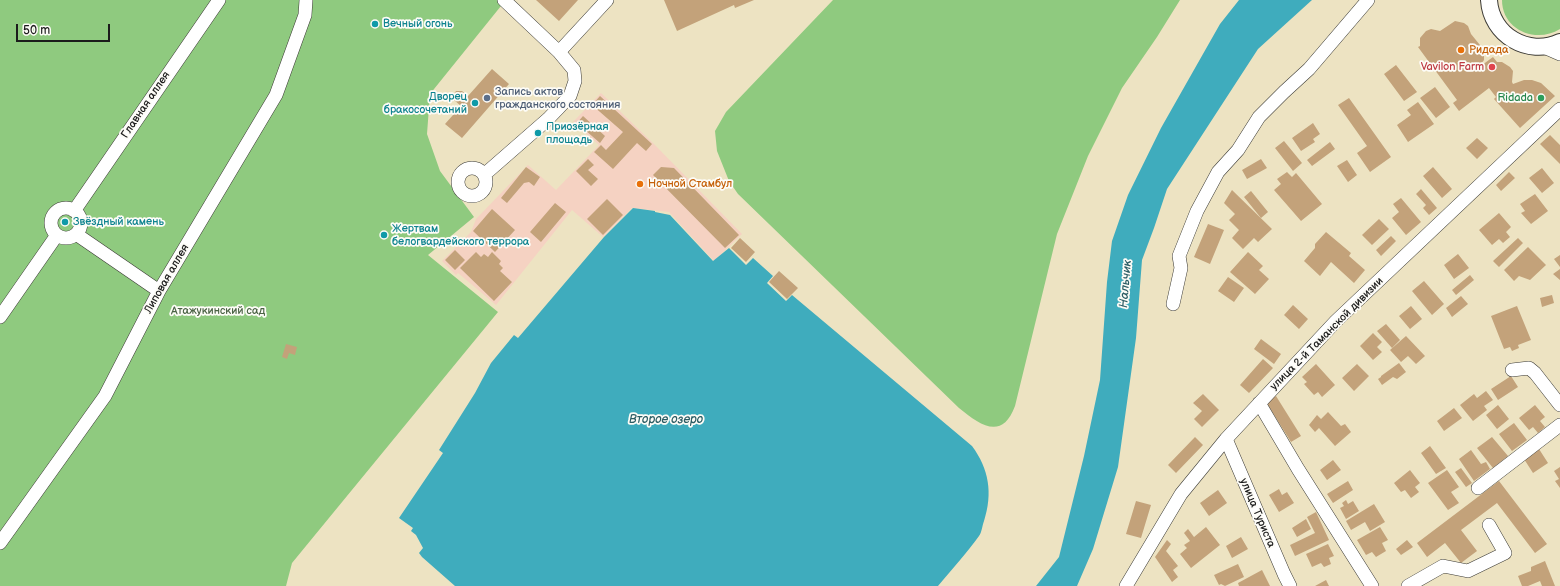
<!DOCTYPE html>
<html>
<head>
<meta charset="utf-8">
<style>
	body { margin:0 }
	#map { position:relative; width:1560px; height:586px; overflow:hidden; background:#ede3c2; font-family:"Balsamiq Sans",sans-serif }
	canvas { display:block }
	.scale { position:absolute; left:16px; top:24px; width:94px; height:18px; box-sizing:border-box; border:2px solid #1c1c1c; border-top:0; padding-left:5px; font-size:12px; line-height:14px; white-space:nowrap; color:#1c1c1c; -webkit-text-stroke:3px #fdfcf7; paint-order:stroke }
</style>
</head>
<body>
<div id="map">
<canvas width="1560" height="586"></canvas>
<div class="scale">50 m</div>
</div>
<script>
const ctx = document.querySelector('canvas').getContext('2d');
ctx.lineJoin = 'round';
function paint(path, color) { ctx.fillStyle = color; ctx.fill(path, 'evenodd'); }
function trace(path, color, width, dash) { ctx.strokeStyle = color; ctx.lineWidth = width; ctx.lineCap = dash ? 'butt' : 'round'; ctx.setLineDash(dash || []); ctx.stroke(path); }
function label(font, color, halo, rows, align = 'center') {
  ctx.font = font + ' "Balsamiq Sans",sans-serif'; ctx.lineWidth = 3.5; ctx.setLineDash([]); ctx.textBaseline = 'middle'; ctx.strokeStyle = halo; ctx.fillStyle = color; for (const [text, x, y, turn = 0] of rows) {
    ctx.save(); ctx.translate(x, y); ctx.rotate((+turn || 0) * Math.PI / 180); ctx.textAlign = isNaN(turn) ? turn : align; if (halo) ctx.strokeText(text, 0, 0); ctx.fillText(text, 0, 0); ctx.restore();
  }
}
paint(new Path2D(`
	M601,93L653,143L742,234L714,261L669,212L632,208L603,237L572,210L496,305L458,273L456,275L442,261L471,232L476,219L528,165L556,190L599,145L573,122Z`), '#f5d2c2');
paint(new Path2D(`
	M0,0H504L505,1L430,94L427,134L440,171L474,217L428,255L498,312L292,563L286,586H0Z
	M833,0H1180L1157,37L1122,88L1088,156L1057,234L1015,406C1002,441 980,425 959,408L738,194L729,181L717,151L715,131L726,112Z
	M1502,0H1560V29C1536,44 1502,30 1502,0Z`), '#8fca7f');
paint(new Path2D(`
	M1239,0H1312L1258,49L1167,189L1154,228L1142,260L1136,338L1118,467L1093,549L1077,586H1036L1059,557L1084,456L1100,380L1107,282L1112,241L1128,195L1161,128L1220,24Z
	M633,208L655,211V212L670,215L713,261L729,248L746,265L753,258L773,276L767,283L786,301L792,295L972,446C989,469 993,493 984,521C982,526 982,532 979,536C967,553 952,569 938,586H455L422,557L419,553L423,548L416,535L411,531L413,528L399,518L443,453L439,450L475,393L491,363L514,335L518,338L604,237Z`), '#3facbd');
paint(new Path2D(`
	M536,0H578L559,21Z
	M664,0H754L735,8L734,5L677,31Z
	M1455,21L1464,23L1468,26L1471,34L1484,50V60L1478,68L1493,57L1497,62H1502L1510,67L1513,71L1512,82L1513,84L1524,80H1532L1541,83L1555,96L1520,128L1494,99L1496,97L1489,88L1459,111L1453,103L1457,100L1418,47L1420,46V38L1426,31L1431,29L1440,31Z
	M1396,65L1417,92L1404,101L1384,74Z
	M492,69L509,84L462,138L445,124L461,106L454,100V94L456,91H462L468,96Z
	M1435,87L1450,107L1436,118L1420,98Z
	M600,96L652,144L646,151L637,143L613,169L594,152L601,145L606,150L623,132L592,105Z
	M1349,98L1391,157L1370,172L1357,153L1367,146L1338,105Z
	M1418,102L1434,124L1408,142L1397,125L1411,115L1407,110Z
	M583,116L605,136L600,143L577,123Z
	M1313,123L1320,134L1313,139L1315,142L1301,151L1292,138Z
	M1550,135L1560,145V164L1540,144Z
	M1477,138L1488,148L1477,159L1466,148Z
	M1284,141L1302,163L1293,171L1275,148Z
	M1330,142L1335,149L1312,166L1307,160Z
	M588,159L594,165L588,170L598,179L591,186L576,171Z
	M1261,159L1267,168L1247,179L1242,170Z
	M1347,160L1357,175L1348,182L1337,166Z
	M526,167L540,177L534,186L529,182L524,183L507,203L501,198Z
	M661,167L674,168L739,235L725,248L653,175Z
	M1433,167L1452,189L1442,198L1423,176Z
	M1542,168L1554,183L1542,193L1529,178Z
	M1287,172L1292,177L1296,173L1322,204L1301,221L1274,190L1281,184L1277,179Z
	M1509,172L1515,178L1501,191L1496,185Z
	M1421,189L1437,208L1429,215L1423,208L1426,205L1416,194Z
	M1232,190L1272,229L1258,242L1254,238L1243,249L1232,238L1239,230L1229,220L1235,214L1224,203Z
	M1251,191L1268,212L1261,218L1244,197Z
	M1535,194L1548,211L1531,224L1521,213L1525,211L1520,204Z
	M1401,198L1421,222L1406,235L1392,218L1399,212L1393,204Z
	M607,199L623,215L603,235L587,219Z
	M555,203L566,212L541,242L530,232Z
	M492,209L515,230L495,252L473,231Z
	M1499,213L1511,227L1506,232L1510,237L1503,243L1499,239L1492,245L1479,230Z
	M1379,219L1389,229L1372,245L1362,235Z
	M1208,224L1224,230L1210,264L1194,257Z
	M1326,232L1351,253L1349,256L1365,270L1354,283L1331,262L1320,276L1304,261L1315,248V244Z
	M1391,236L1396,241L1381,256L1376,250Z
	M740,238L755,252L746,262L731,248Z
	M1518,238L1523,243L1499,267L1493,261Z
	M1528,247L1546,265L1530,280L1519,276L1514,281L1504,270Z
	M455,250L465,260L455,270L445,260Z
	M476,252L481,257L484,254L488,257L492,252L501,261L499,264L503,268L500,271L512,282L494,301L460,268Z
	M1248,252L1263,266L1259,270L1269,279L1255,294L1230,272Z
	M1458,254L1469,268L1454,279L1444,265Z
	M1560,255V267L1554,259Z
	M1560,269V280L1553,274Z
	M779,271L798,288L787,299L769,282Z
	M1470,275L1474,280L1456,295L1452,290Z
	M1228,277L1244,288L1234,302L1218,291Z
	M1424,281L1444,304L1432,315L1412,291Z
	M1552,295L1554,303L1542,307L1540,298Z
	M1461,296L1468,304L1452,317L1446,308Z
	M1293,305L1308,319L1299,329L1284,315Z
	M1411,306L1422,319L1410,329L1399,316Z
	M1517,306L1531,340L1518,345L1519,348L1512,351L1510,347L1504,349L1491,316Z
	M1386,324L1400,340L1392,348L1377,331Z
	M1373,333L1382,342L1377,347L1382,352L1373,360L1360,346Z
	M1406,336L1425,356L1416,364L1408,356L1401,362L1390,350Z
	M1261,339L1281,354L1274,364L1254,349Z
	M286,344L297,347L295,355L289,353L287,359L282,357Z
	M1263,359L1273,368L1249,393L1240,385Z
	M1399,363L1406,372L1397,379L1393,377L1382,385L1378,379L1381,377V376Z
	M1316,364L1335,385L1322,397L1318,392L1314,395L1304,384L1307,382L1302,377Z
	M1357,364L1369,376L1354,391L1342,378Z
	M1511,376L1518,387L1498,400L1491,389Z
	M1486,391L1493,400L1484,406L1487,410L1473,421L1460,405L1474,394L1477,398Z
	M1203,394L1219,410L1202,427L1194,419L1202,411L1193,403Z
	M1276,396L1301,436L1291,442L1266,402Z
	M1498,405L1509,419L1497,429L1486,415Z
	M1535,405L1545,417L1540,421L1545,427L1538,433L1533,427L1529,430L1519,418Z
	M1454,408L1462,418L1444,431L1437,421Z
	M1328,412L1341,426L1345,424L1351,432L1335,446L1319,428L1315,432L1309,425L1317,415L1321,419Z
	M1514,423L1527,440L1512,451L1499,434Z
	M1195,437L1203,445L1176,473L1168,465Z
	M1492,437L1508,456L1493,468L1477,448Z
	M1430,446L1446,468L1436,474L1421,453Z
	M1539,449L1548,463L1533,473L1524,459Z
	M1471,450L1481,464L1486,462L1490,469L1474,481L1459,459Z
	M1333,460L1341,470L1327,480L1320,470Z
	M1560,467V488L1555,481L1559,479L1554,471Z
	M1461,468L1472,483L1466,487L1455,472Z
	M1410,470L1420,483L1415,487L1419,492L1411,498L1405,490L1401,492L1394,483Z
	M1447,470L1459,487L1451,492L1459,503L1448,510L1428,483Z
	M1348,481L1353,490L1333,503L1327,494Z
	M1499,481L1547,544L1535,553L1497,503L1461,530L1477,551L1461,563L1445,543L1427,557L1417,543Z
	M1279,489L1282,495L1287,492L1294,503L1279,512L1269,495Z
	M1218,490L1227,503L1209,516L1200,503Z
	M1346,500L1348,504L1353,501L1359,511L1346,519L1340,508L1344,506L1342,503Z
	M1136,501L1151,505L1141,538L1126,534Z
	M1374,504L1385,522L1370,531L1365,522L1351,530L1346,521Z
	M1316,512L1329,540L1295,556L1290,545L1315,533L1307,517Z
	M1306,519L1311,529L1297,537L1292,528Z
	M1206,527L1220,545L1191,568L1180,554L1187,548L1184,545L1190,541L1184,533L1188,529L1194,537Z
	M1380,527L1388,540L1382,543L1386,551L1376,557L1372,552L1366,555L1357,540Z
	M1241,537L1248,549L1232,558L1226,546Z
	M1167,540L1171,544L1166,551L1178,566L1173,570L1178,577L1172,582L1155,557Z
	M1407,540L1413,547L1401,555L1396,549Z
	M1328,544L1334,556L1329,558L1331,564L1324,567L1321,563L1312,567L1306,554Z
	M1545,561L1555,586H1542L1540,581L1528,586H1522L1518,576L1531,571V567Z
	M1238,564L1244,577L1225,586L1221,584L1219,585L1214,575Z
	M1262,570L1270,586H1239L1238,583Z
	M1326,580L1329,586H1315Z`), '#c3a27a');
const minor = new Path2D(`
	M1544,47L1560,54
	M559,52L607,0
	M458 182a14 14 0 1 1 28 0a14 14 0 1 1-28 0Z
	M485,174L548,119L570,96L575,81L574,70L559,52L504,0
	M51 223a15 15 0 1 1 30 0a15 15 0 1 1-30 0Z
	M74,211L219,0
	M76,234L159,291
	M1173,304L1181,268L1179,256L1197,211L1218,172L1238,150L1259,117L1284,92L1309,69L1368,0
	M0,317L57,235
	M1512,370L1529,368L1535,373L1560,405
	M1259,403L1298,469L1372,586
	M1226,439L1284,574L1290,586
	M1478,488L1560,425
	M0,543L105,396L159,291L276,95L305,15L306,0
	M1126,586L1181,494L1226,439L1336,321L1560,109
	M1408,586L1443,566L1468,571L1505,553L1489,525`);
const major = new Path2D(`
	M1489,0C1491,35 1528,57 1560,42`);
trace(minor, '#3b3a35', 14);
trace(major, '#3b3a35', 18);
trace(minor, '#fff', 13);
trace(major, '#fff', 16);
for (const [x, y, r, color] of [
	[375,24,4,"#0f9aa8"],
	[1461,50,4,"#e8710a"],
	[1492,67,4,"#e0444e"],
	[487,98,4,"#5c6f8a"],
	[1541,98,4,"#2e9e5b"],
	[475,103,4,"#0f9aa8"],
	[538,133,4,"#0f9aa8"],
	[640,184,4,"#e8710a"],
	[65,222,4,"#0f9aa8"],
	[384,235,4,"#0f9aa8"]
]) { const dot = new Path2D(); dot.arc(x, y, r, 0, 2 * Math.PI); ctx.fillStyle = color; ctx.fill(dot); trace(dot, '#fdfcf7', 1.5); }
label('11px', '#0d838f', '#fdfcf7', [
	["Вечный огонь",383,24],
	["Дворец",467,97,"right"],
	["бракосочетаний",467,110,"right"],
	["Приозёрная",546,127],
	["площадь",546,140],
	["Звёздный камень",73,222],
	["Жертвам",392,229],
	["белогвардейского террора",392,242]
], 'left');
label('11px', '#c56008', '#fdfcf7', [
	["Ридада",1469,50],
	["Ночной Стамбул",648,184]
], 'left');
label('11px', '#be3a42', '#fdfcf7', [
	["Vavilon Farm",1484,67]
], 'right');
label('11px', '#4e5e75', '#fdfcf7', [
	["Запись актов",495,92],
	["гражданского состояния",495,105]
], 'left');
label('11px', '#27864d', '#fdfcf7', [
	["Ridada",1533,98]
], 'right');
label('11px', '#1c1c1c', '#fdfcf7', [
	["Главная аллея",146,105,-56],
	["Липовая аллея",167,279,-60],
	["улица 2-й Таманской дивизии",1327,334,-45],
	["улица Туриста",1257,513,67]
]);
label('11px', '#4a6244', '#fdfcf7', [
	["Атажукинский сад",218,311]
]);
label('italic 12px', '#2c5d64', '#fdfcf7', [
	["Нальчик",1126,284,-85],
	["Второе озеро",666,420]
]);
</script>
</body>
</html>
